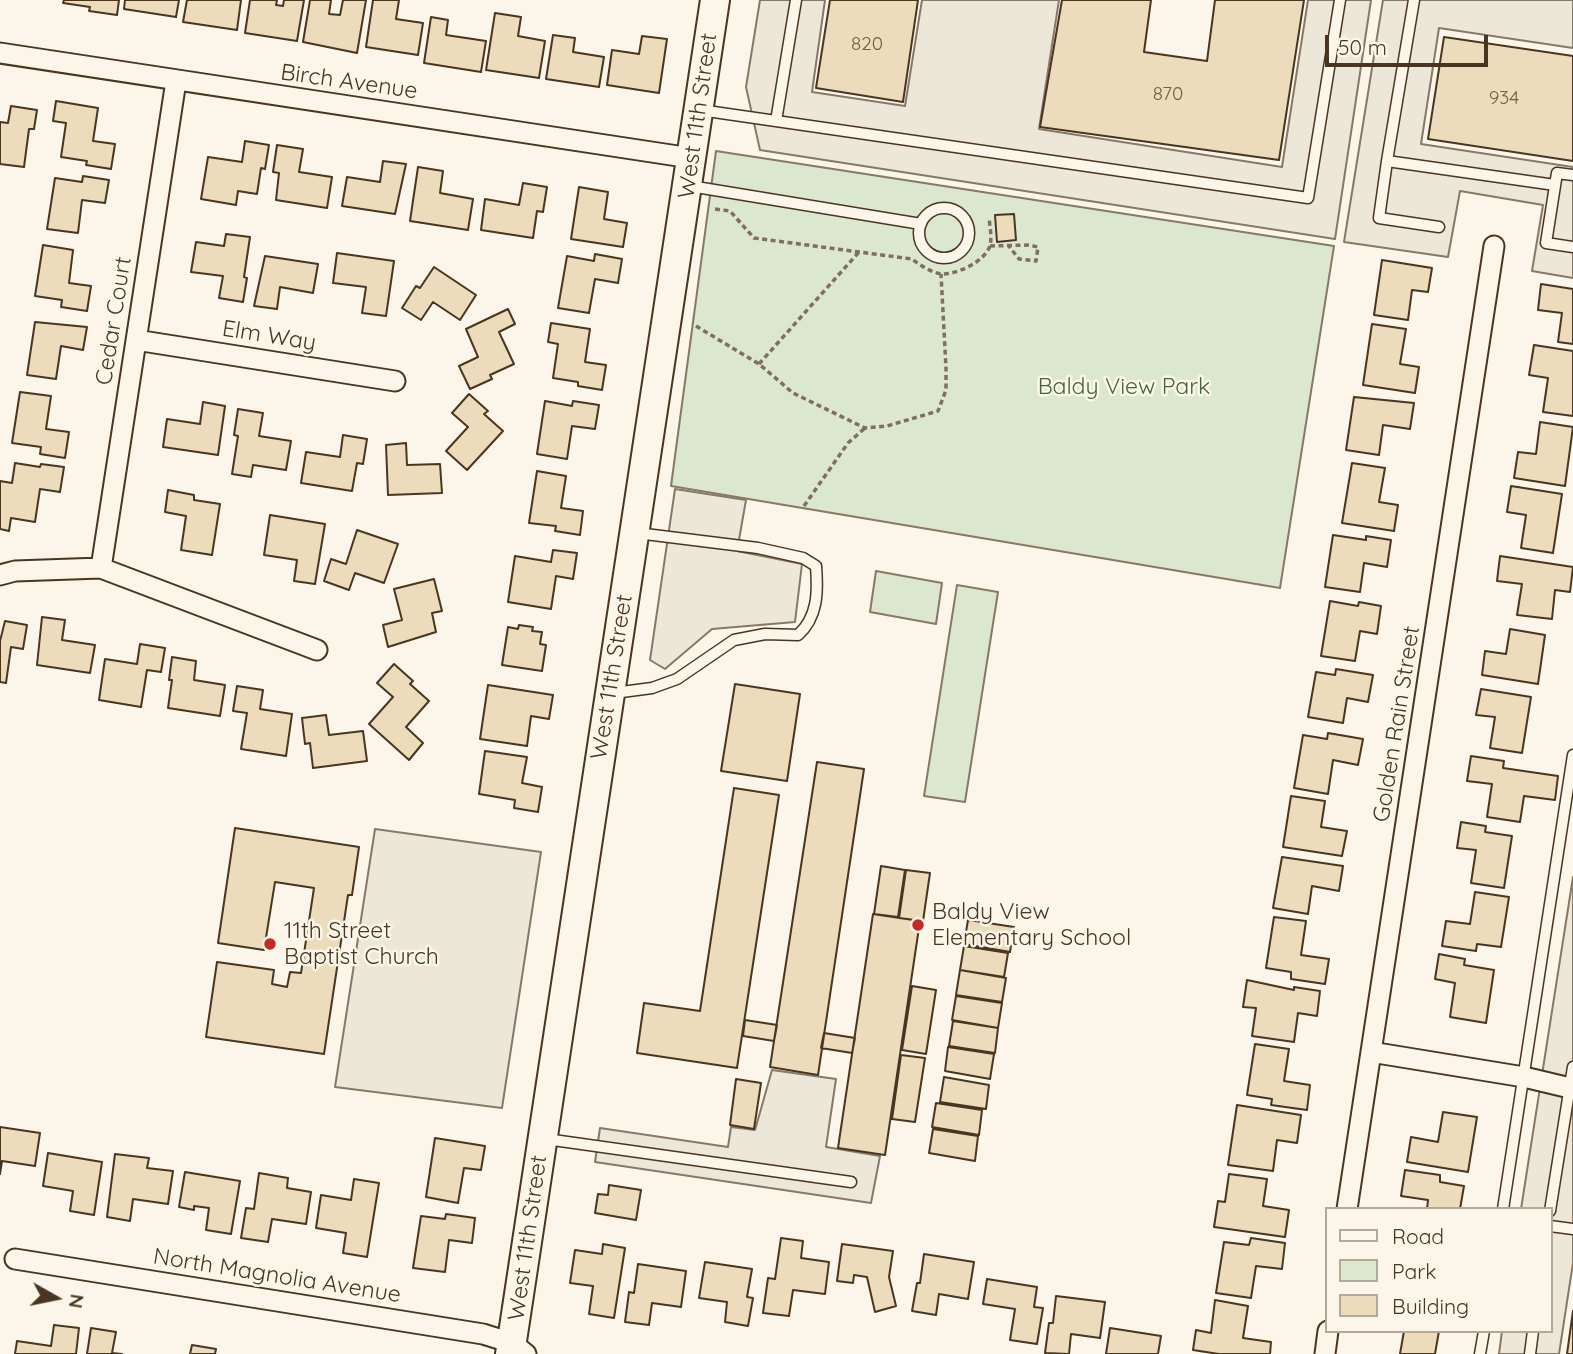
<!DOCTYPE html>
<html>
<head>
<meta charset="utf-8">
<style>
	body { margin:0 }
	#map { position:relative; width:1573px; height:1354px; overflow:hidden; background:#fbf6e9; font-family:Quicksand,sans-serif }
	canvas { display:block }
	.legend { position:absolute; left:1325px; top:1207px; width:228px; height:126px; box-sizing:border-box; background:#fbf6e9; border:2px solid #b4a999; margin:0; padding:9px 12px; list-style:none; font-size:21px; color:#4a3520 }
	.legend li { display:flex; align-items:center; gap:14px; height:35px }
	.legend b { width:35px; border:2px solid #b4a999 }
	.north { position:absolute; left:21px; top:1263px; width:70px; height:70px; -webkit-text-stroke:5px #fbf6e9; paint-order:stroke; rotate:99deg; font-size:19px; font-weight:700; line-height:28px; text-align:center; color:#4a3520 }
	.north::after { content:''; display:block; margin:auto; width:24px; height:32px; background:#4a3520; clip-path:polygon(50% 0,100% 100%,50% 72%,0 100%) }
	.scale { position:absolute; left:1325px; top:35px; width:163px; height:32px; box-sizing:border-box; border:4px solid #4a3520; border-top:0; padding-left:9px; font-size:21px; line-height:24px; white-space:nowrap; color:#4a3520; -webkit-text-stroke:5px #fbf6e9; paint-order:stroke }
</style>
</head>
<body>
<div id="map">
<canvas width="1573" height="1354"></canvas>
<ul class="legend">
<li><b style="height:9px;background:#fbf6e9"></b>Road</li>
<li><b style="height:19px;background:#dce7d0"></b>Park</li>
<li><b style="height:19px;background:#ecdcbc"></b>Building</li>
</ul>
<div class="north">N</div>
<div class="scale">50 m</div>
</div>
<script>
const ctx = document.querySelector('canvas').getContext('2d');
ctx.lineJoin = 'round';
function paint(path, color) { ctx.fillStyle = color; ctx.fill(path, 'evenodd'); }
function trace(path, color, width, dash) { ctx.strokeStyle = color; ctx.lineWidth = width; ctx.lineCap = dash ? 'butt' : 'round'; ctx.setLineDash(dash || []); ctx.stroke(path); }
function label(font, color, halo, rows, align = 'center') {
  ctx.font = font + ' Quicksand,sans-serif'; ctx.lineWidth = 5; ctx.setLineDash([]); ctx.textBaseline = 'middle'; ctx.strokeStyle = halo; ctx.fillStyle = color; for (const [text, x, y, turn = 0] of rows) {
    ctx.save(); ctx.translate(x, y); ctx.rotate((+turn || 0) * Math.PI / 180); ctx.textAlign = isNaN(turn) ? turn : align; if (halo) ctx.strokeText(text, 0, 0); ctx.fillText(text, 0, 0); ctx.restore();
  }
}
const green = new Path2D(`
	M716,151L1334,246L1280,588L671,486Z
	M876,571L942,583L936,624L870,612Z
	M957,585L998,592L965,802L924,796Z`);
paint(green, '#dce7d0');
trace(green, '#887966', 2);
const parking = new Path2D(`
	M760,0H825L812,92L905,106L922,0H1059L1039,129L1282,167L1308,0H1371L1335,239L760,150L746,87Z
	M1383,0H1573V48L1439,28L1421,144L1573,167V278L1532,271L1543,205L1460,191L1448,257L1344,242Z
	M675,489L746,500L737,551L802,564L795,622L712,629L665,669L650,660Z
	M375,829L541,852L502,1108L335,1087Z
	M1573,877V1263L1559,1354H1499L1502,1331H1550V1209H1521Z
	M772,1070L836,1079L826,1147L880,1156L871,1203L595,1162L600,1128L728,1147L731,1127L755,1130Z`);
paint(parking, '#ede7d9');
trace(parking, '#887966', 2);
const building = new Path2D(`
	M64,0H119L117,15L89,11L90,7L63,3Z
	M125,0H179L176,17L124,9Z
	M187,0H241L237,30L183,22Z
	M250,0H277L276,5L283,6L284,0H304L297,41L245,33Z
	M310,0H331L329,14L340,15L343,0H366L357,53L303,42Z
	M373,0H399L396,19L423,23L418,55L366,47Z
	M830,0H918L903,102L816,88Z
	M1062,0H1151L1144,52L1207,61L1215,0H1304L1279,160L1040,127Z
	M495,13L521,17L518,36L545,41L539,78L486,70Z
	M431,17L448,20L446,35L486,41L481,72L424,63Z
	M553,35L575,38L573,52L604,57L599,87L546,79Z
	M642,36L667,39L659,93L607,85L612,50L639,54Z
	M1444,37L1573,56V161L1428,139Z
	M56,101L98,108L93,141L115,144L111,169L86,165L87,161L61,157L66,123L53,121Z
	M11,106L37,110L34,129H29L24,167L0,164V122L8,123Z
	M245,141L269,145L265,169L261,168L257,194L238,191L236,205L201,199L208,157L242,162Z
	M277,145L303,149L299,172L332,177L327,208L276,200L279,173L273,172Z
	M383,161L406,164L395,214L342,206L347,177L380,182Z
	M418,167L443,171L440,193L473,199L468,230L410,221Z
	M83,176L109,180L105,203L82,200L78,233L47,229L55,178L82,182Z
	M523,183L547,187L543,212L537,211L533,238L481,230L485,199L519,205Z
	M579,187L608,192L604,219L627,223L623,247L571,239Z
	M1014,214L1016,240L997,242L995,215Z
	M226,234L250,237L244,277L247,278L243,302L219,298L223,276L191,272L196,242L224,246Z
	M43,245L73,250L69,283L91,286L87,311L61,307L62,300L35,296Z
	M337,253L394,261L386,316L362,313L366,287L333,283Z
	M595,254L622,259L618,283L595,279L589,313L558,308L567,256L594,261Z
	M265,256L318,264L313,293L280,287L277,309L254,306Z
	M1382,260L1432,268L1428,292L1412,290L1408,320L1374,315Z
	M434,267L476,295L460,320L433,302L421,320L402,308L416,286L420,288Z
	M1541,284L1573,289V344L1558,342L1562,313L1538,310Z
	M508,309L515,324L499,332L514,364L490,375L492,379L470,389L459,366L478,357L466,329Z
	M35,322L87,327L83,350L61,346L56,379L27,375Z
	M551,323L590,329L585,362L606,365L602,390L578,386V382L553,378L558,344L548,342Z
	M1372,324L1406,329L1400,364L1419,367L1415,393L1363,385Z
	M1534,345L1573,351V416L1543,412L1548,378L1529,375Z
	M20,392L51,396L46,429L69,432L65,458L40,454L41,447L12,443Z
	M469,394L488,411L484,414L503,431L467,470L446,451L468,427L452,413Z
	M1354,397L1414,403L1410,429L1383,425L1379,455L1346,450Z
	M545,401L572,406L573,401L599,405L595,429L572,426L567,459L537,454Z
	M203,402L225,406L218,455L163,447L167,419L200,424Z
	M238,409L263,413L259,436L291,441L286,470L253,465L251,477L232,474L238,436L234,435Z
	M1540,422L1573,427L1565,486L1514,478L1518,452L1536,454Z
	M343,435L367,439L363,464L357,463L352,491L301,483L306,452L340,457Z
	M406,443L407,465L440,464L442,493L388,495L386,445Z
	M15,463L40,467L41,464L64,467L60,492L40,489L35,522L11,518L9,531L0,529V481L12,483Z
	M1352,463L1385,468L1379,502L1398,505L1394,531L1342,523Z
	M537,471L566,476L561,508L583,511L580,535L555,531L556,526L529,523Z
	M1511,486L1562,494L1553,553L1521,548L1526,515L1507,512Z
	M168,490L194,495V500L220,504L212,555L181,550L186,516L165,512Z
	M270,515L325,524L315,584L294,581L297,560L264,555Z
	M357,530L398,544L384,583L355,573L349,590L324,581L331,559L346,564Z
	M1333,535L1366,540V536L1391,540L1387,567L1364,563L1360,592L1325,587Z
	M553,550L577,553L573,579L556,576L551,609L508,602L515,556L551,562Z
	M1500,556L1573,567L1570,592L1555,590L1552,619L1517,615L1522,584L1497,581Z
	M434,579L442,611L432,613L436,632L388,647L383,625L402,620L394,589Z
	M1330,601L1358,606L1359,602L1381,606L1377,634L1360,631L1355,661L1321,656Z
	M42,617L65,620L62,640L95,645L90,673L37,665Z
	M5,621L27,625L23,649L11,647L6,683L0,682V641Z
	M519,625L533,627L532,631L542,632L540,644L546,645L542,671L502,665L508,627L518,629Z
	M1510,629L1545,635L1538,684L1482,675L1485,651L1506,654Z
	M140,644L165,648L161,672L147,670L141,707L99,700L105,659L137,664Z
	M172,657L196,661L194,680L225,685L220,716L168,708L172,680H169Z
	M394,664L413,681L410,684L429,701L406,727L423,743L409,760L369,724L393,697L377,683Z
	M1336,669L1373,675L1368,702L1347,698L1343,723L1308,717L1316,672L1335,675Z
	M735,684L800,694L787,781L721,771Z
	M488,685L553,695L549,719L531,716L527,746L480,739Z
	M237,686L263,690L260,709L292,714L286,756L241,749L247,713L233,711Z
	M1481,689L1531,697L1522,753L1490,748L1495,717L1476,715Z
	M326,715L329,735L363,731L367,761L313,768L310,743L305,744L302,718Z
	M1328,733L1363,739L1358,765L1333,760L1328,794L1294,788L1303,735L1327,739Z
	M485,751L527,757L522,783L542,787L538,812L514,808L515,800L479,794Z
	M1471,756L1504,761L1503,768L1558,776L1555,800L1524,796L1520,822L1487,817L1492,784L1467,781Z
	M817,762L864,769L818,1075L770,1067Z
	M734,788L779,795L737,1068L637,1053L644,1003L700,1011Z
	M1291,796L1325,801L1321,827L1347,831L1342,856L1283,847Z
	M1461,822L1486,826L1485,832L1512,836L1504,888L1471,883L1476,850L1457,848Z
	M235,828L359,847L352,895H348L324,1054L206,1037L217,962L274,970L272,984L287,987L290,972L301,973L314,888L275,882L264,950L218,943Z
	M1282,857L1343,866L1339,891L1312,886L1308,914L1273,908Z
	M881,866L905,870L898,917L874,914Z
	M906,870L930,873L923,921L899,918Z
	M1475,892L1509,897L1501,947L1477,944L1476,951L1442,946L1446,921L1470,924Z
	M873,914L920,921L885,1155L838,1148Z
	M1274,917L1306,921L1301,955L1329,959L1325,984L1291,979V972L1266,968Z
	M968,920L1014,927L1010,952L964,944Z
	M964,946L1008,953L1004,977L960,970Z
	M1439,954L1465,959L1464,965L1494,970L1486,1023L1450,1017L1455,983L1435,979Z
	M960,970L1006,978L1002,1002L956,995Z
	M1247,980L1294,990V987L1320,991L1317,1016L1298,1013L1294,1042L1252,1036L1256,1008L1243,1007Z
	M912,986L936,990L926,1054L902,1050Z
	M956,996L1002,1003L998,1028L952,1020Z
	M745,1020L777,1025L774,1041L743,1036Z
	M953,1021L998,1028L995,1053L949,1046Z
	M824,1033L855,1038L852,1053L821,1048Z
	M1255,1044L1289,1049L1284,1081L1310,1085L1307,1110L1271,1105L1272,1099L1247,1095Z
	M948,1047L994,1054L990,1079L945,1071Z
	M901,1055L925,1058L915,1122L892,1119Z
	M944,1077L989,1085L986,1109L940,1102Z
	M736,1079L761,1083L754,1129L730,1125Z
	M936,1103L982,1110L979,1135L932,1127Z
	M1237,1105L1301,1115L1297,1143L1277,1140L1273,1171L1228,1165Z
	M1443,1112L1477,1117L1468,1172L1407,1162L1411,1137L1438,1142Z
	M0,1127L40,1133L35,1166L2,1161L0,1174Z
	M933,1129L978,1136L975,1161L929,1153Z
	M435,1138L485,1146L481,1170L464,1168L458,1203L426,1197Z
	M48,1153L102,1162L94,1215L70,1211L73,1191L43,1186Z
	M115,1154L149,1158L147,1168L173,1171L168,1204L133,1199L130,1221L107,1217Z
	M1405,1170L1440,1175V1182L1464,1186L1460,1209H1427L1428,1200L1401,1196Z
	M185,1172L240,1181L231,1234L206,1230L209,1208L194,1206V1210L179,1207Z
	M259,1173L288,1178L287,1188L311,1192L306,1224L272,1219L268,1242L241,1238L246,1208L254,1209Z
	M1229,1174L1267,1179L1263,1206L1289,1210L1285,1237L1214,1227L1218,1201L1225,1202Z
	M354,1179L379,1183L367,1257L343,1253L346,1233L316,1228L321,1195L351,1200Z
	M609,1185L641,1190L636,1220L595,1213L598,1194L608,1195Z
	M446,1214L475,1218L472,1243L449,1240L445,1272L413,1268L421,1216L445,1219Z
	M781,1238L803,1241L801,1258L829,1262L825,1294L793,1290L789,1316L763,1313L768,1278L775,1279Z
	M1251,1238L1285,1243L1282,1269L1256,1266L1251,1298L1216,1293L1224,1242L1249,1245Z
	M603,1244L625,1248L614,1318L589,1314L593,1286L570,1283L575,1250L602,1254Z
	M842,1244L893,1251L889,1277L896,1306L875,1312L867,1277L854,1275L853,1283L837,1281Z
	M924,1254L974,1262L968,1299L939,1294L936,1315L912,1311L917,1283H920Z
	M705,1262L752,1269L747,1297L753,1298L748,1326L725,1322L727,1302L699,1298Z
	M638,1264L686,1271L681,1307L652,1303L649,1325L625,1322L629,1292L634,1293Z
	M987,1279L1037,1287L1034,1307L1043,1308L1037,1344L1010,1340L1015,1309L983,1304Z
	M1056,1296L1105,1302L1100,1338L1071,1334L1069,1354L1045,1353L1049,1323H1053Z
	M1215,1300L1248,1306L1243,1338L1271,1342L1270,1354H1219L1193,1350L1196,1330L1211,1333Z
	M1573,1311V1354H1567Z
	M54,1325L79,1328L76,1354H15L17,1341L51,1346Z
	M91,1328L116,1332L112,1353L122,1354H87Z
	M1110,1328L1161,1336L1158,1354H1106Z
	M1404,1331H1439L1435,1354H1400Z
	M192,1345L216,1349L215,1354H190Z`);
paint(building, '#ecdcbc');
trace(building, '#4a3520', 2);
const lane = new Path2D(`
	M1414,0L1387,161L1555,185
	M700,110L1308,198L1340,0
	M776,121L796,0
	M1387,161L1379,218L1439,227
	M1573,175L1557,173L1546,243L1573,247
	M690,186L921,224
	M919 233a25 25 0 1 1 50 0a25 25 0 1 1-50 0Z
	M614,693L652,688L677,679L734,640L765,634L798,635C818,617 818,592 816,566L803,558L758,548L637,533
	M546,1139L851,1182
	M1503,1209L1573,755
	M1550,1211L1573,1067
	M1550,1226L1573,1229
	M1480,1354L1484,1331
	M1530,1354L1533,1331`);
const street = new Path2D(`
	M0,53L691,158
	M136,340L395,381
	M101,568L176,81
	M0,575L15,571L101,568L317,650
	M1371,1052L1524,1077L1570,1088
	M1347,1209L1494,246
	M15,1259L483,1334L512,1343L526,1354
	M1325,1354L1328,1331`);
const secondary = new Path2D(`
	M510,1354L715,0`);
trace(lane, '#4a3520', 13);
trace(street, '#4a3520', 23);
trace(secondary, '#4a3520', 32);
trace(new Path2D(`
	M715,209L730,211L754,238L912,259C920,265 932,273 942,274C958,274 984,262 990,246C992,238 990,226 989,218
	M990,246L1029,245L1038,247L1036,261L1019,259L1008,245
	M696,326L759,364L793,393L865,428L887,426L938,411L946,390V368L941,274
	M759,364L859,252
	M804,506L848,443L865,428`), '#7f6f5c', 3.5, [5, 3.5]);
trace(lane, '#fbf6e9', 10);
trace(street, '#fbf6e9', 19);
trace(secondary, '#fbf6e9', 28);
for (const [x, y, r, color] of [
	[918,925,7,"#c62828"],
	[270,944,7,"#c62828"]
]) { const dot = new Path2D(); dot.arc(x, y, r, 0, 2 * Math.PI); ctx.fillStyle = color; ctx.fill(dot); trace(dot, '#fbf6e9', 2.5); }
label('19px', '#725f47', null, [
	["820",867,44],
	["870",1168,94],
	["934",1504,98]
]);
label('23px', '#4a3520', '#fbf6e9', [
	["Birch Avenue",349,82,8],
	["West 11th Street",698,116,-82],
	["Cedar Court",114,321,-81],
	["Elm Way",269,336,9],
	["West 11th Street",612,677,-81],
	["Golden Rain Street",1397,724,-81],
	["West 11th Street",528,1238,-82],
	["North Magnolia Avenue",277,1276,9]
]);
label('23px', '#436837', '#fbf6e9', [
	["Baldy View Park",1124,387]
]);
label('23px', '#4a3520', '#fbf6e9', [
	["Baldy View",932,912],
	["Elementary School",932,938],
	["11th Street",284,931],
	["Baptist Church",284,957]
], 'left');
</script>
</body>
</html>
